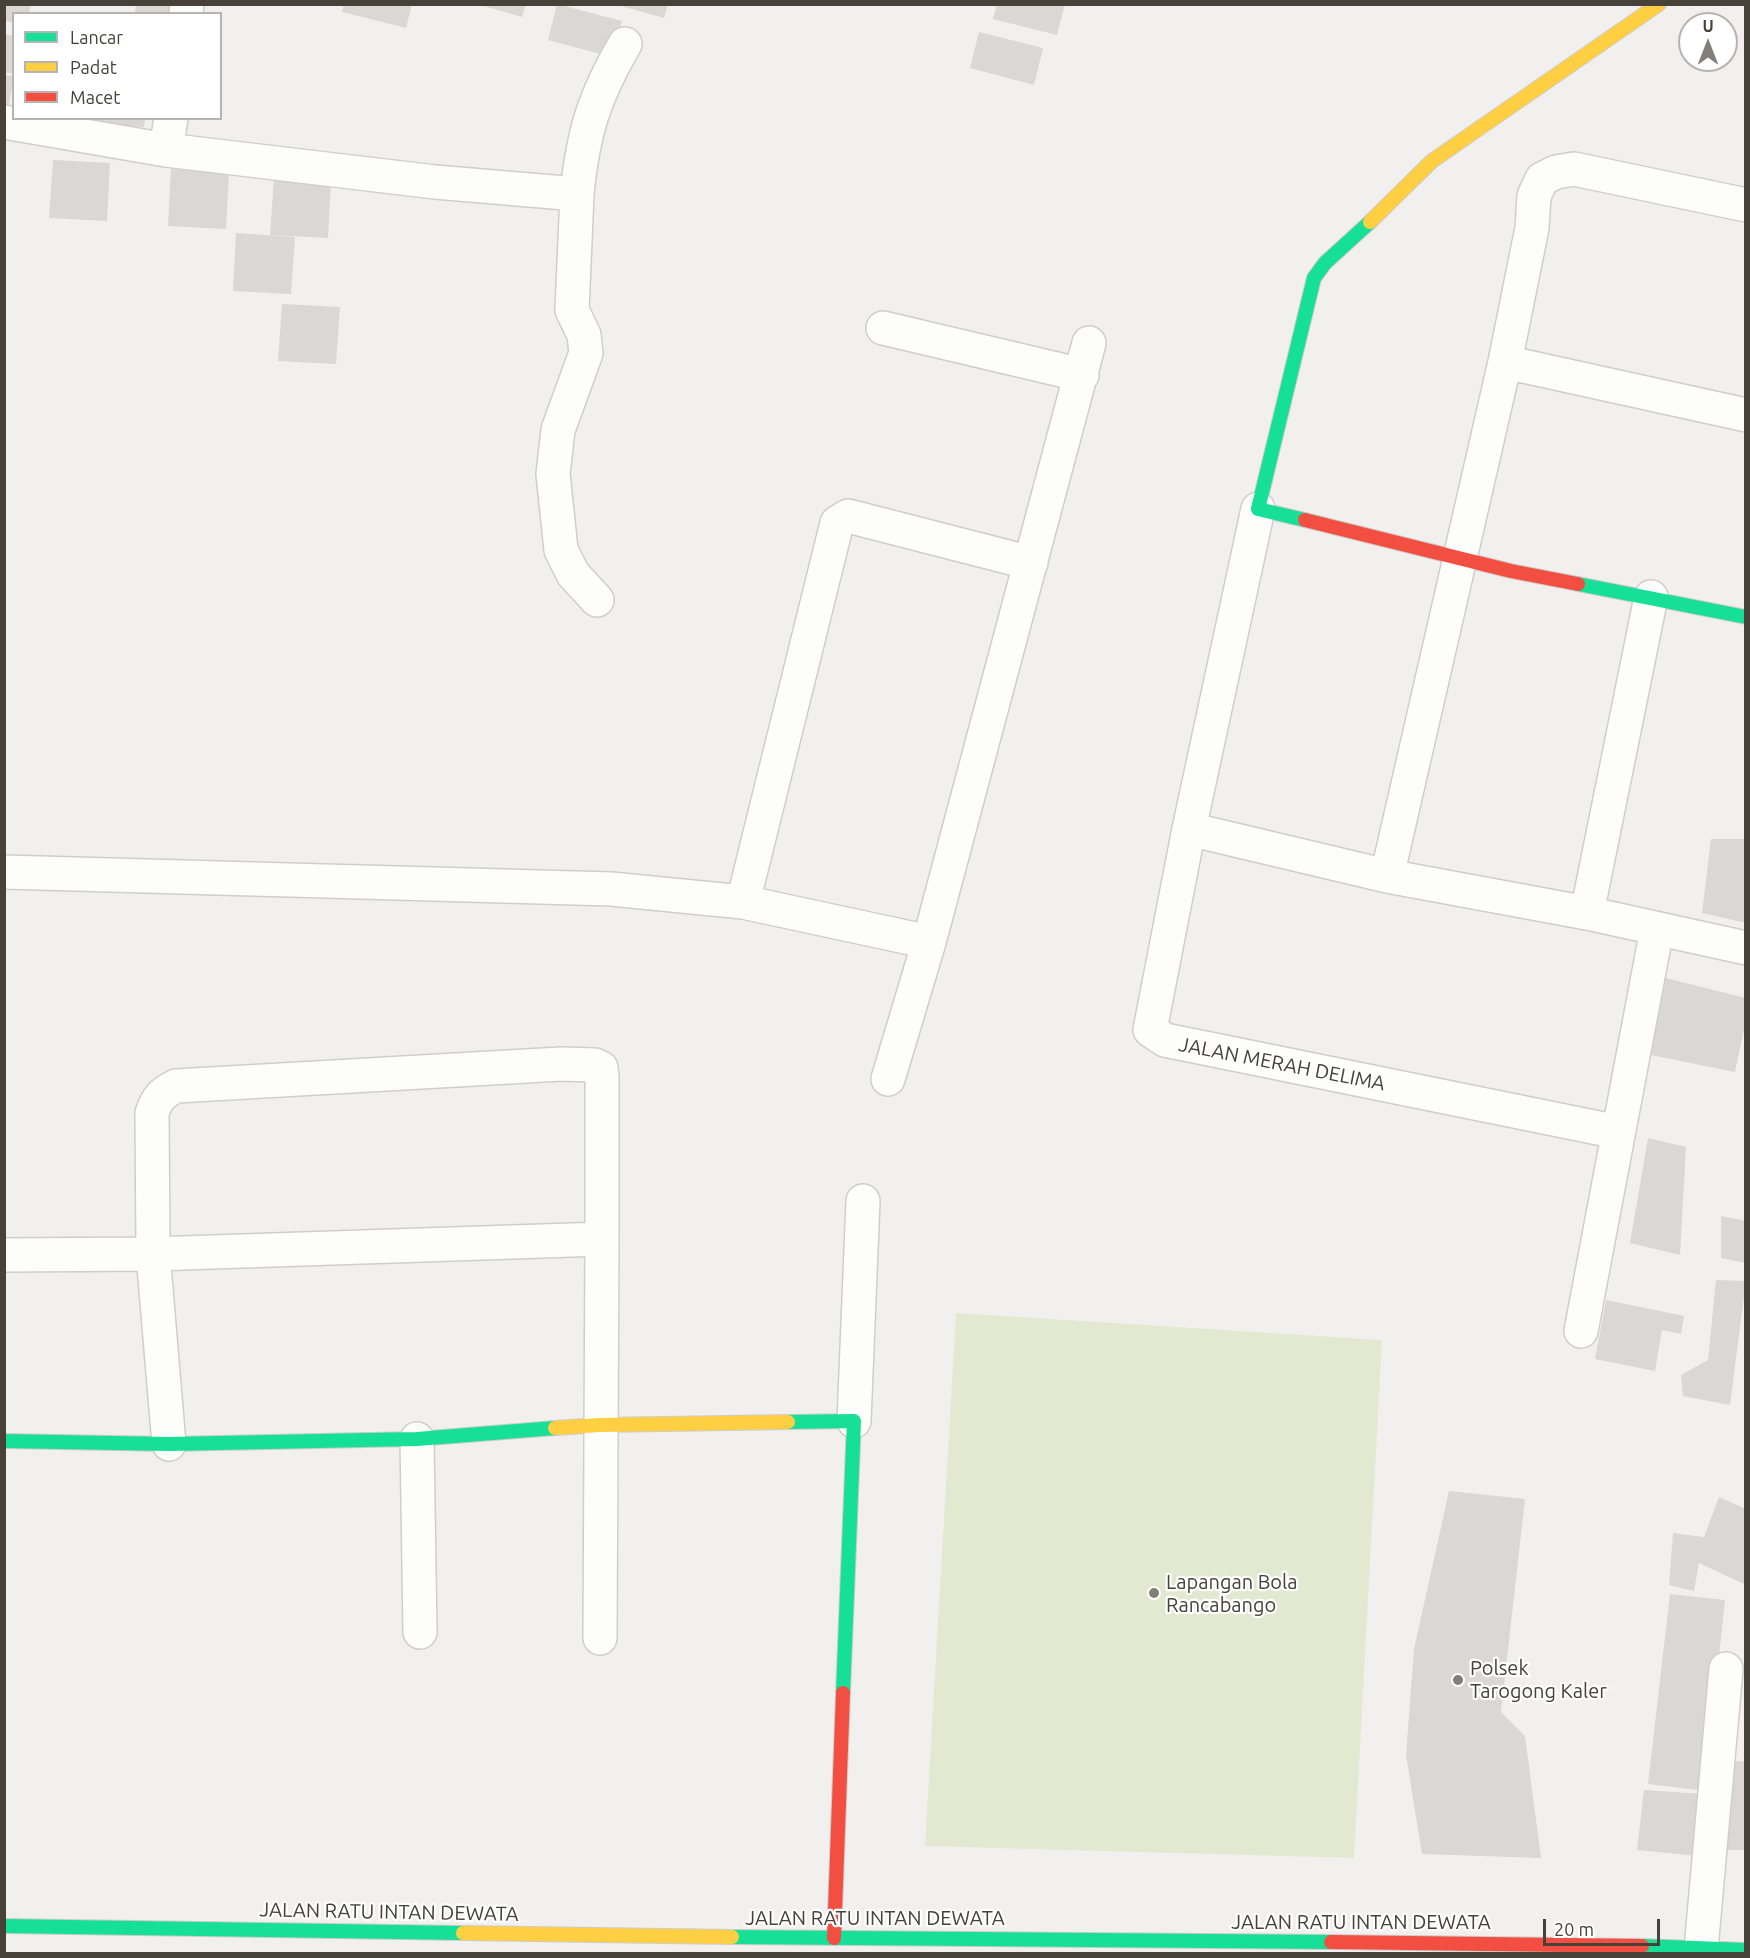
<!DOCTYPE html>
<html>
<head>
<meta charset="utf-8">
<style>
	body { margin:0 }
	#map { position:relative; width:1750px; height:1958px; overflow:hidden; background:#f2f0ee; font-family:Ubuntu,sans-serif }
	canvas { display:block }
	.frame { position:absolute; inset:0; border:6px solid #48413a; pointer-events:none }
	.legend { position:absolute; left:12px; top:12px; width:210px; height:108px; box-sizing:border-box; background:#fff; border:2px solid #b6b3b0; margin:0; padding:8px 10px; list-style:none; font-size:18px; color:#48413a }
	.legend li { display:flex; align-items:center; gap:12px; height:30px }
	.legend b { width:30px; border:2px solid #b6b3b0 }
	.north { position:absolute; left:1678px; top:12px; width:60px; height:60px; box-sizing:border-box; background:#fff; border:2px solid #b6b3b0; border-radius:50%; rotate:0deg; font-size:16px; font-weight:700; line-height:24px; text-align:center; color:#48413a }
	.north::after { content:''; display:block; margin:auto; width:21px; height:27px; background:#847e79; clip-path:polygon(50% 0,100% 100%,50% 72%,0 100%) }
	.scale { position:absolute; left:1543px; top:1919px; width:117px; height:27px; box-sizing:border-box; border:3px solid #48413a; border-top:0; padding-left:8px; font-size:18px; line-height:21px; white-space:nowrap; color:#48413a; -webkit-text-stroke:4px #fff; paint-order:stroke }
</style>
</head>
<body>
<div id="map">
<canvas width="1750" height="1958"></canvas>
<div class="frame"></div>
<ul class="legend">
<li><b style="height:8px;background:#16e098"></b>Lancar</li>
<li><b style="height:8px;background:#ffcf43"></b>Padat</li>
<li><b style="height:8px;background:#f24e42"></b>Macet</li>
</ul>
<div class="north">U</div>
<div class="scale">20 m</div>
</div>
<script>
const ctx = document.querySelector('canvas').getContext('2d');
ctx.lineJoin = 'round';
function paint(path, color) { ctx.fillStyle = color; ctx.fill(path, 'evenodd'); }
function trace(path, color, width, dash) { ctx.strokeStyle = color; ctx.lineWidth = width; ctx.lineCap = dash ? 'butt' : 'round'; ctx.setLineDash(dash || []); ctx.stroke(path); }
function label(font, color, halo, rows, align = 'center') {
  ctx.font = font + ' Ubuntu,sans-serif'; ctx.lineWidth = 4.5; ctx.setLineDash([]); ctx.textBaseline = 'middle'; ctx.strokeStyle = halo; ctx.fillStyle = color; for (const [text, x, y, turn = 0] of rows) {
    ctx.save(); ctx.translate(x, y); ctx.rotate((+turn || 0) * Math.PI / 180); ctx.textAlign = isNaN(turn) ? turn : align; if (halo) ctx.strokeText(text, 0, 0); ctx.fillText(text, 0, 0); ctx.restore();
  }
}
paint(new Path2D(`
	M956,1313L1382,1340L1354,1858L925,1846Z`), '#e3e9d1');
paint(new Path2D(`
	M4,4H31L29,14H14V23L4,20Z
	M137,4H176L174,14H134Z
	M344,4H412L406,28L342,12Z
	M477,4H526L522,17Z
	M557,4L622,21L612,57L548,40Z
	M614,4H668L664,18Z
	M997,4H1065L1057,35L993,19Z
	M979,32L1043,48L1034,85L970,68Z
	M4,34L14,36V74L4,72Z
	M4,74L14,77L7,114L4,113Z
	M87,118H145L144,127L87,123Z
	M53,160L110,163L107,221L49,218Z
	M171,169L229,172L226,229L168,226Z
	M274,177L331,180L328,238L270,235Z
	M236,233L295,237L291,294L233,291Z
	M282,304L340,307L336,364L278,361Z
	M1711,839H1746V923L1702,913Z
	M1666,978L1746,998V1020L1735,1072L1651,1055Z
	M1648,1138L1686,1147L1680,1255L1630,1243Z
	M1721,1216L1746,1221V1263L1721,1258Z
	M1716,1280L1746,1281L1730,1405L1683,1396L1681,1375L1708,1360Z
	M1606,1300L1684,1316L1681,1334L1662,1330L1655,1371L1595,1359Z
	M1449,1491L1525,1499L1501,1712L1525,1736L1541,1858L1422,1854L1406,1755L1414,1649Z
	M1719,1497L1746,1509V1585L1699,1563L1694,1591L1669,1585L1673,1533L1704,1537Z
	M1670,1594L1725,1600L1705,1791L1648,1784Z
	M1746,1761V1850H1725V1762Z
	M1644,1790L1704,1794L1698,1856L1637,1850Z`), '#dad7d5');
const street = new Path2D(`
	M186,14L187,4
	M4,122L166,150L435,182L577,194C583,133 594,97 625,44
	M166,150L171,118
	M577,194L572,310L584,335L586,353L558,430L553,474L561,550L573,574L597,600
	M883,328L1082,375
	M1505,362L1746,415
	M1258,509L1189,829L1150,1030L1165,1040L1618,1132
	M1189,829L1387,876L1587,913L1746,948
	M4,872L611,889L743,902L929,942L888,1079
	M1387,876L1505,362L1532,228L1534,196L1542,179L1556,172L1574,169L1746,205
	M743,902L837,523L848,516L1031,563
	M1587,913L1651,597
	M929,942L1089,343
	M4,1255L153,1254L602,1239L600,1638
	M1581,1331L1657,929
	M854,1421L863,1201
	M417,1439L420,1632
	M169,1444L153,1254L152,1113C157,1098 162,1093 176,1086L561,1064L595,1065L601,1068L602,1077V1239
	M1701,1949L1726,1669`);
const fast = new Path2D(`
	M1305,520L1258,509L1314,278L1325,263L1370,222
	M1578,584L1746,617
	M788,1422L854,1421L843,1693
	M4,1441L169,1444L417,1439L555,1428
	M4,1926L463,1933
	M732,1937L1331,1942
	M1642,1946L1746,1950`);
const slow = new Path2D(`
	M1370,222L1432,161L1659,4
	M555,1428L600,1425L788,1422
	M463,1933L732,1937`);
const jam = new Path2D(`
	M1305,520L1511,571L1578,584
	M834,1938L843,1693
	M1331,1942L1642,1946`);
trace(street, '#d0cecb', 36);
trace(fast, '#d0ccc6', 16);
trace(slow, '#d0ccc6', 16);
trace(jam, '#d0ccc6', 16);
trace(street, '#fdfdfc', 33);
trace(fast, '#16e098', 14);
trace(slow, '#ffcf43', 14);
trace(jam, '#f24e42', 14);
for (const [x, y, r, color] of [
	[1154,1593,6,"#847e79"],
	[1458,1680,6,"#847e79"]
]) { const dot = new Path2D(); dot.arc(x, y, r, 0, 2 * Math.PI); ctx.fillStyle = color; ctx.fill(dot); trace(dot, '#fff', 2); }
label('20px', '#48413a', '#fff', [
	["JALAN MERAH DELIMA",1282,1064,11],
	["JALAN RATU INTAN DEWATA",389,1912,1],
	["JALAN RATU INTAN DEWATA",875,1918],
	["JALAN RATU INTAN DEWATA",1361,1922]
]);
label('20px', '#48413a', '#fff', [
	["Lapangan Bola",1166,1582],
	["Rancabango",1166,1605],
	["Polsek",1470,1668],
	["Tarogong Kaler",1470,1691]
], 'left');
</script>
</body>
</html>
